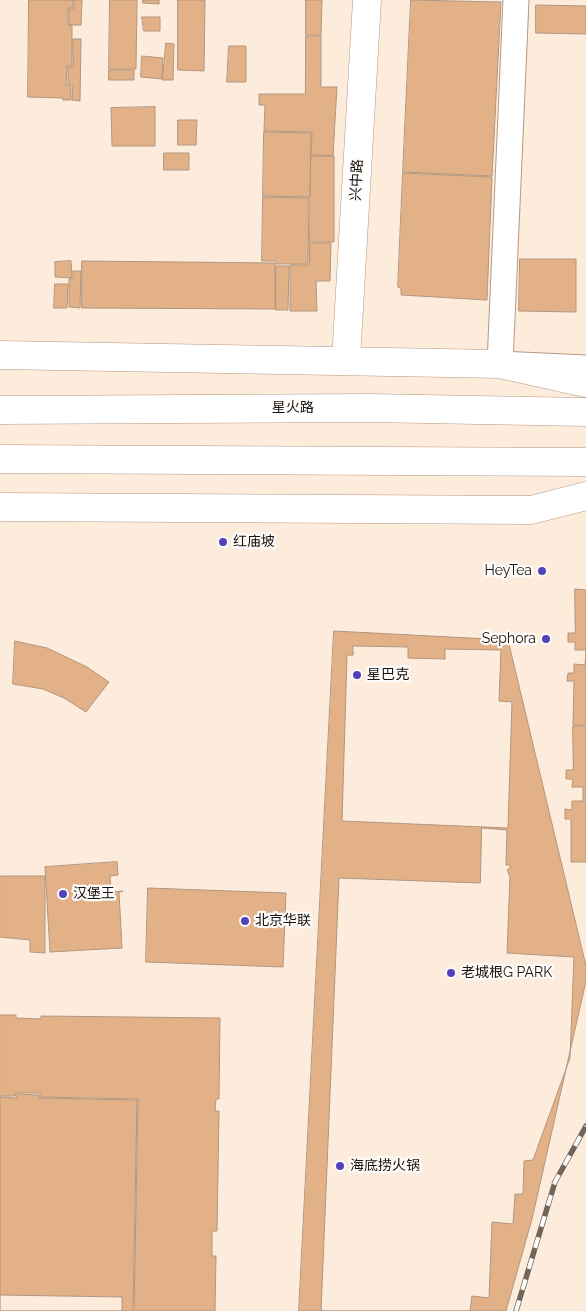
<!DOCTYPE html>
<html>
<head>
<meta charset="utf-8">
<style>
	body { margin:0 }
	canvas { display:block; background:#fdebdc }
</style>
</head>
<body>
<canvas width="586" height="1311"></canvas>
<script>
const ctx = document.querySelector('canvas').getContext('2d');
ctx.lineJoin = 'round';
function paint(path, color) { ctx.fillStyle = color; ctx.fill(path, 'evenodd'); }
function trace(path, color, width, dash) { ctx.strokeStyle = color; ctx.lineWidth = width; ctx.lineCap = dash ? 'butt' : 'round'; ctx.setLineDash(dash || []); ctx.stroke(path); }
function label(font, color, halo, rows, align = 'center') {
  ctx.font = font + ' Raleway,"Noto Sans SC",sans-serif'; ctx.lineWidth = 4.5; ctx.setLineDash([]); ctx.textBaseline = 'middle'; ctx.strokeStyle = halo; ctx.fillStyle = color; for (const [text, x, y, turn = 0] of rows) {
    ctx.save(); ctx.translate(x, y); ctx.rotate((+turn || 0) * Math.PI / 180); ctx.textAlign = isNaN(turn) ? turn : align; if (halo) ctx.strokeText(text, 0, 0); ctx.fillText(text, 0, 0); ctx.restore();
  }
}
const building = new Path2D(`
	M29,0H73V8H68V25H72V66H67L66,85H71V100H63V98L28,97Z
	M74,0H82L81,25H69V9H74Z
	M110,0H137L136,69H109Z
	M143,0H159V4L143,3Z
	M178,0H205L204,71L178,70Z
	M306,0H322L321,35H306Z
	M411,0L501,2L492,176L403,172Z
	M536,5L586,6V34L536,33Z
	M142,17H160V31H144Z
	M306,36H321V87H337L333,156L311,155L312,132L264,131L265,105H259V94H305Z
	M73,39H81L80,101L72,100L73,84H68V67H73Z
	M166,43L174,44L173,80H163Z
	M229,46H246V82H227Z
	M142,56L163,58L162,79L141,77Z
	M109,70H134V80H109Z
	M155,107V146H112L111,108Z
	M178,120H197L196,145H178Z
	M264,132L311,133L310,197L263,196Z
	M164,153H189V170H164Z
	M311,156H334V242H310Z
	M403,173L492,177L487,300L401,295V288L398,287Z
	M263,197L309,198L308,264H276V261H262Z
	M310,243H331L330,281H316L317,311H290V265H309Z
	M520,259H576V312L519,311Z
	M71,261L72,278L55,277V262Z
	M82,261L275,263V309L82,308Z
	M276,266H289L288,310H276Z
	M73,271H81L80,308L69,307V279L73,278Z
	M55,284H68L67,308H54Z
	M575,589L586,590V725H573L574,681H567L568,673H574V664L585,665L586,650H575V642H568V633H575Z
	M334,631L508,640L586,966V981L532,1219L506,1311H299Z
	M15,641L47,648L87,667L109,682L86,712L64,698L43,689L13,684Z
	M353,646L408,647V658L445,659V649L501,650L499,701L512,702L508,828L342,821L347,655H353Z
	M573,726H586V862H571V819H565V809L572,810V801H583V787H572L573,779H566V770H573Z
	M482,828L507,830L506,865H510V868L507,870L510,877L507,953L574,957L570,1058L533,1160L524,1161L523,1194H515L513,1224L492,1222L489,1298L472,1296L470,1311H321L339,878L480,883Z
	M117,862L118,875L110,876L111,892L123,891L119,892L122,948L50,952L45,867Z
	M0,876H45V953L30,952V940L0,937Z
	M148,888L286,893L283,967L146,962Z
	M0,1015H16V1018L41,1019V1016L220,1018L219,1099H216L215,1111H219L217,1231H212V1256H216L215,1311H134L138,1099L40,1097V1093H15V1096H0Z
	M16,1094L39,1095V1098L137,1100L133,1311H0V1097L16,1098Z
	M0,1295L122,1297V1311H0Z`);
paint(building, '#e2b187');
trace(building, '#b2967f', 1);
const minor = new Path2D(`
	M516,0L500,364L586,368`);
const tertiary = new Path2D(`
	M346,360L367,0`);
const primary = new Path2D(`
	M0,355L500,364L586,383
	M0,410L369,408L586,412
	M0,459L586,462
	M0,507L531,510L586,496`);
trace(minor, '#b59982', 27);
trace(tertiary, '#b59982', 29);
trace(primary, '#b59982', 29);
trace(minor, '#fff', 25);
trace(tertiary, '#fff', 28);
trace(primary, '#fff', 28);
const rail = new Path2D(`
	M516,1311L555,1182L586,1126`);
trace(rail, '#72655a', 5.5);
trace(rail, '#fcfcfc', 4, [11]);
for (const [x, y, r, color] of [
	[223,542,5,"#5241b9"],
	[542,571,5,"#5241b9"],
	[546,639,5,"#5241b9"],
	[357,675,5,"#5241b9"],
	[63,894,5,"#5241b9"],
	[245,921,5,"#5241b9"],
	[451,973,5,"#5241b9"],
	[340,1166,5,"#5241b9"]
]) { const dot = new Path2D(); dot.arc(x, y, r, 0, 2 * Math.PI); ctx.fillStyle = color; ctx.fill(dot); trace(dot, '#fcfcfc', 2); }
label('14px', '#1b1109', '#fcfcfc', [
	["兴中路",357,180,-87],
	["星火路",293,408]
]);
label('14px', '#1b1109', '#fcfcfc', [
	["红庙坡",233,542],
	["HeyTea",532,571,"right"],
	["Sephora",536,639,"right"],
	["星巴克",367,675],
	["汉堡王",73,894],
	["北京华联",255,921],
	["老城根G PARK",461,973],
	["海底捞火锅",350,1166]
], 'left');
</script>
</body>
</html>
